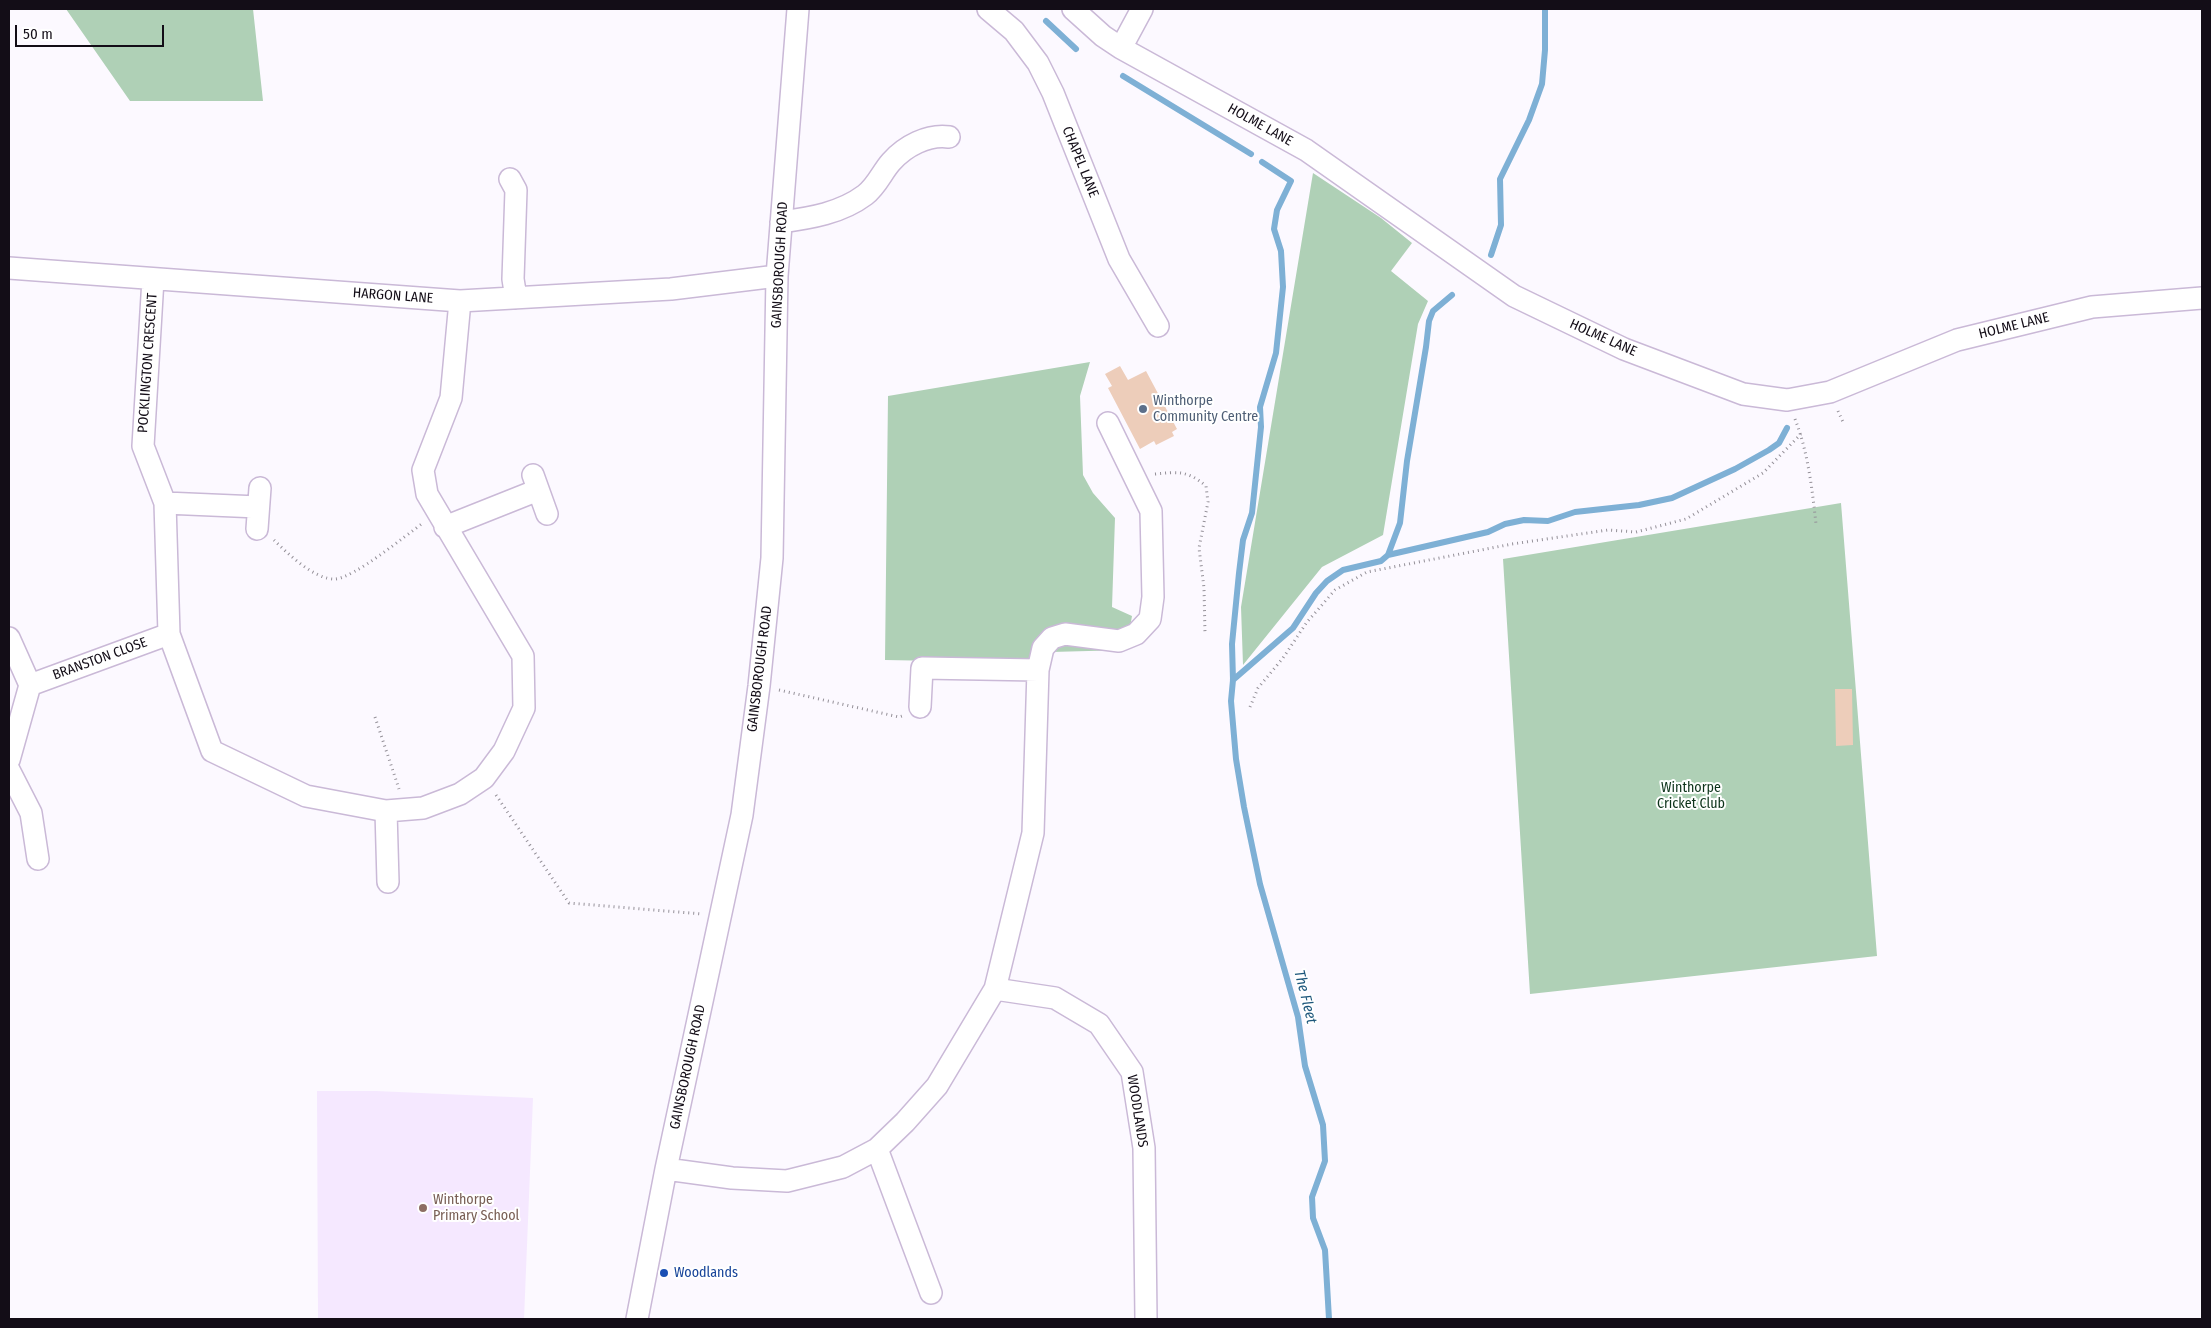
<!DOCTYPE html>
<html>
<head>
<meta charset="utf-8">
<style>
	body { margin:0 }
	#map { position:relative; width:2211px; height:1328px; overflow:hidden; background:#fcf9ff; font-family:"Fira Sans Condensed",sans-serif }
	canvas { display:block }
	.frame { position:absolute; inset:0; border:10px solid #130d17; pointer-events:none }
	.scale { position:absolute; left:15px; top:25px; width:149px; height:22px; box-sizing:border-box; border:2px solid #130d17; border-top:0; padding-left:6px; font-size:15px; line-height:18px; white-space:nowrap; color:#130d17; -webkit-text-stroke:4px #fff; paint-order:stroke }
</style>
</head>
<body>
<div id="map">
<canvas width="2211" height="1328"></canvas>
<div class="frame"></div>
<div class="scale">50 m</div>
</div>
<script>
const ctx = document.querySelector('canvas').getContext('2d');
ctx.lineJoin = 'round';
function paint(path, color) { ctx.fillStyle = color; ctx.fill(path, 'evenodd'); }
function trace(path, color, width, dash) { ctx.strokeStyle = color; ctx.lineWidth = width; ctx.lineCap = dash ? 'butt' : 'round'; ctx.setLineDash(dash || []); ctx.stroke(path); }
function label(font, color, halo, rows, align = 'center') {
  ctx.font = font + ' "Fira Sans Condensed",sans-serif'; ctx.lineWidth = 4; ctx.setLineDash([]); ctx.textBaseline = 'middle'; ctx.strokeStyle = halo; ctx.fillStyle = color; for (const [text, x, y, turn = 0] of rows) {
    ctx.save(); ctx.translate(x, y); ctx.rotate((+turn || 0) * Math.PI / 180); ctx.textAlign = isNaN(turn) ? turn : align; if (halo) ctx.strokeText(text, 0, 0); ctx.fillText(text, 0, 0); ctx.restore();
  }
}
paint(new Path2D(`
	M317,1091H376L533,1098L524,1319H318Z`), '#f5e8ff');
paint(new Path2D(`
	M66,9H253L263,101H130Z
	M1313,173L1381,218L1412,243L1391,271L1428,301L1418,324L1383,535L1322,567L1243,665L1241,607Z
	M1090,362L1080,396L1083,475L1093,493L1115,518L1112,607L1132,616L1126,650L1051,652L1050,663L885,660L888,396Z
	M1841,503L1877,956L1530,994L1503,559Z`), '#afd0b6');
trace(new Path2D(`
	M1046,21L1076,49
	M1123,76L1251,154
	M1262,162L1291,181L1277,210L1274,229L1281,251L1283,287L1276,353L1260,407L1261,427L1252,513L1243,540L1239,573L1232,644L1233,680L1231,701L1236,759L1244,807L1260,884L1298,1017L1305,1066L1323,1125L1325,1161L1312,1197L1313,1218L1325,1250L1329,1319
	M1491,255L1501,225L1500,179L1529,120L1542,84L1545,50V9
	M1388,555L1488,532L1505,524L1524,520L1548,521L1575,512L1639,505L1672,498L1735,469L1769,450L1779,443L1787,428
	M1233,680L1293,628L1316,593L1327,581L1343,570L1381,561L1388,555L1400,523L1407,461L1426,347L1429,321L1433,311L1452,295`), '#7eb0d5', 6);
paint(new Path2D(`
	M1120,366L1128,380L1146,371L1177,429L1172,432L1174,436L1156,445L1154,441L1140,449L1108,388L1112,386L1105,374Z
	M1835,689H1852L1853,745L1836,746Z`), '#edcdba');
const minor = new Path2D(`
	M988,9L1014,31L1038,63L1053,93L1119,259L1158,326
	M1073,9L1103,36L1121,48L1306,150L1514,296L1624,349L1743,394L1787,400L1830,392L1957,340L2092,307L2202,298
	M1121,48L1142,9
	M510,179L516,190L513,279L516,298
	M781,222C811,218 841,213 865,195C877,186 882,172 891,162C905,146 928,134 949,137
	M9,268L460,301L671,289L777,276
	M153,279L143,446L165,503L169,634L212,751L306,796L386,811L423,808L460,794L484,778L504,751L524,708L523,656L427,494L423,470L451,398L460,301
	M533,475L547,514
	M165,503L258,507
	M445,527L538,490
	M257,529L260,488
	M9,638L30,685
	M920,707L922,668L1038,670
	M9,760L30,685L169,634
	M9,770L31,813L38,859
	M386,811L388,882
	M995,989L1055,998L1099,1024L1132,1072L1144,1148L1146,1319
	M877,1149L931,1293
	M666,1169L732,1178L787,1181L843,1167L877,1149L905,1122L937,1086L995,989L1033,833L1038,670L1043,648L1052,638L1065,634L1119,641L1136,634L1150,619L1153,597L1151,511L1108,423
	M637,1319L666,1169L742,815L759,686L772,558L777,276L798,9`);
trace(minor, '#cab9d7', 24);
trace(new Path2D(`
	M1838,411L1843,422
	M1795,419C1808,452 1812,488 1816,524
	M1155,474C1178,472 1187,470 1206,486L1208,502L1199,548L1204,588L1205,634
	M274,540C287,553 315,580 335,579C354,578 405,536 423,523
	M779,690L899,717L902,716
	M1250,707L1258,688L1283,658L1307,622L1335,590L1367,572L1512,544L1608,530L1636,532L1686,519L1763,473L1801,434
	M375,717L399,789
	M496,795L569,903L702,914`), '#949098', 3, [1, 4]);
trace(minor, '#fff', 21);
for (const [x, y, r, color] of [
	[1143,409,5,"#5c6f8a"],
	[423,1208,5,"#8d6e63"],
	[664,1273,5,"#1a4fb4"]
]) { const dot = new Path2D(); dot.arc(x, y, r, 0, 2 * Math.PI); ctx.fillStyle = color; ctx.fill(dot); trace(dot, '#fff', 2); }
label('14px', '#130d17', '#fff', [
	["HOLME LANE",1260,125,29],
	["CHAPEL LANE",1080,162,68],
	["GAINSBOROUGH ROAD",780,265,-87],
	["HARGON LANE",393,296,4],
	["HOLME LANE",2014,326,-14],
	["HOLME LANE",1603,338,24],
	["POCKLINGTON CRESCENT",148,363,-86],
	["BRANSTON CLOSE",100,659,-20],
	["GAINSBOROUGH ROAD",760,669,-83],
	["GAINSBOROUGH ROAD",688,1067,-78],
	["WOODLANDS",1137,1111,81]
]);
label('14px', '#4e5e75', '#fff', [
	["Winthorpe",1153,401],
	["Community Centre",1153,417]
], 'left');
label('14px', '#0d331a', '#fff', [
	["Winthorpe",1691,788],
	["Cricket Club",1691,804]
]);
label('14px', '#785e54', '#fff', [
	["Winthorpe",433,1200],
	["Primary School",433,1216]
], 'left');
label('14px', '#164399', '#fff', [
	["Woodlands",674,1273]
], 'left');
label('italic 15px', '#1c567b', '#fff', [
	["The Fleet",1305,997,76]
]);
</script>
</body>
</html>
